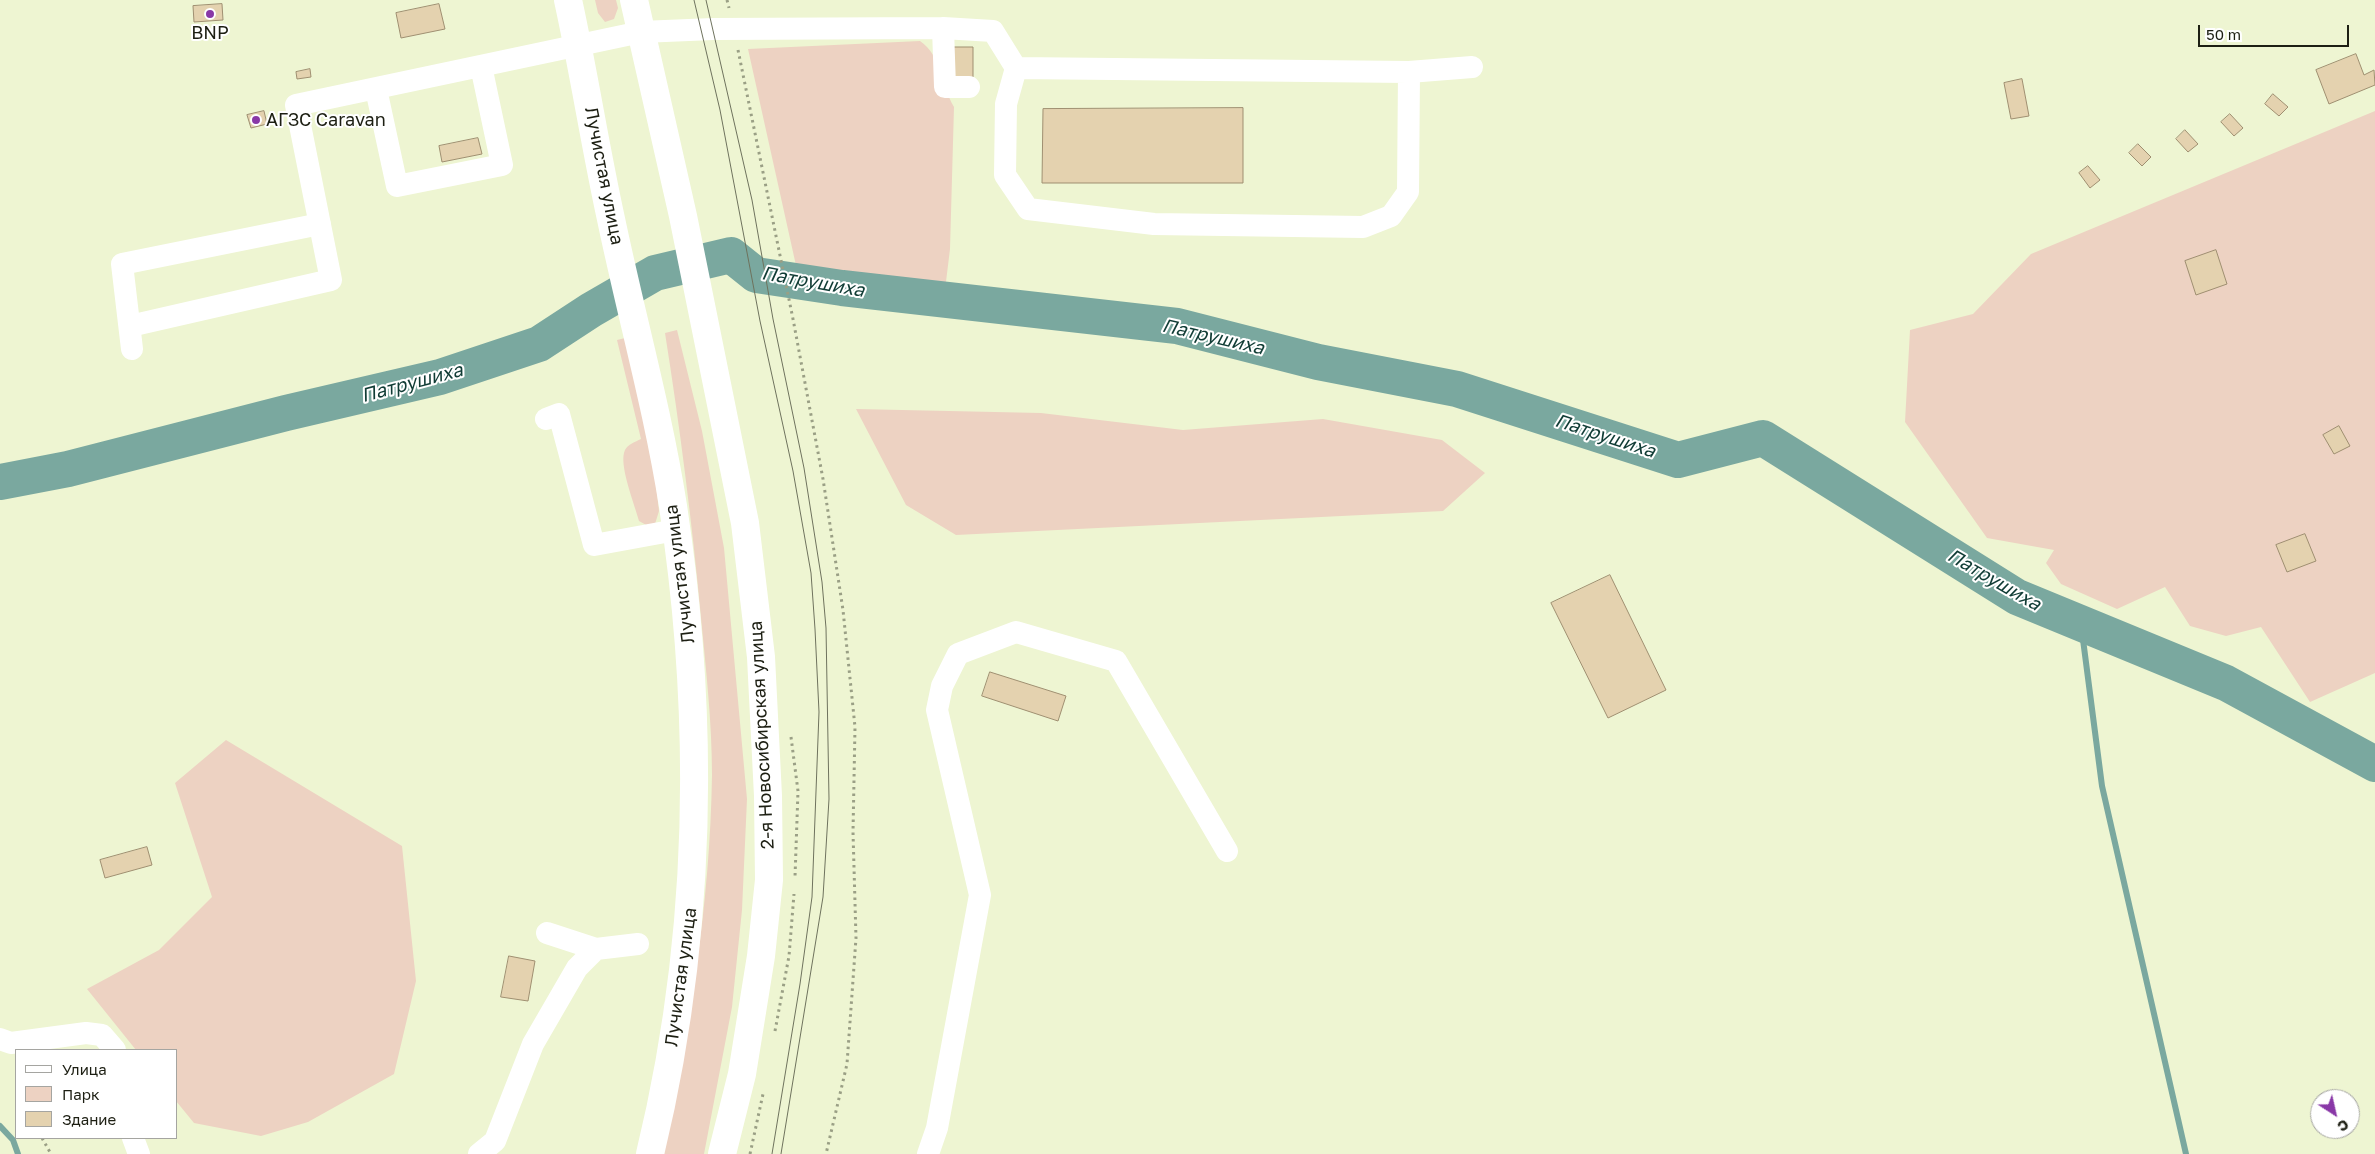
<!DOCTYPE html>
<html>
<head>
<meta charset="utf-8">
<style>
	body { margin:0 }
	#map { position:relative; width:2375px; height:1154px; overflow:hidden; background:#eef5d2; font-family:"Golos Text",sans-serif }
	canvas { display:block }
	.legend { position:absolute; left:15px; top:1049px; width:162px; height:90px; box-sizing:border-box; background:#fff; border:1px solid #a5a5a1; margin:0; padding:6px 9px; list-style:none; font-size:15px; color:#1d1f13 }
	.legend li { display:flex; align-items:center; gap:10px; height:25px }
	.legend b { width:25px; border:1px solid #a5a5a1 }
	.north { position:absolute; left:2310px; top:1089px; width:50px; height:50px; box-sizing:border-box; background:#fff; border:1px solid #a5a5a1; border-radius:50%; rotate:145deg; font-size:14px; font-weight:700; line-height:20px; text-align:center; color:#1d1f13 }
	.north::after { content:''; display:block; margin:auto; width:18px; height:22px; background:#8938a7; clip-path:polygon(50% 0,100% 100%,50% 72%,0 100%) }
	.scale { position:absolute; left:2198px; top:25px; width:151px; height:22px; box-sizing:border-box; border:2px solid #1d1f13; border-top:0; padding-left:6px; font-size:15px; line-height:18px; white-space:nowrap; color:#1d1f13; -webkit-text-stroke:4px #fff; paint-order:stroke }
</style>
</head>
<body>
<div id="map">
<canvas width="2375" height="1154"></canvas>
<ul class="legend">
<li><b style="height:6px;background:#fff"></b>Улица</li>
<li><b style="height:14px;background:#edd2c2"></b>Парк</li>
<li><b style="height:14px;background:#e4d2af"></b>Здание</li>
</ul>
<div class="north">С</div>
<div class="scale">50 m</div>
</div>
<script>
const ctx = document.querySelector('canvas').getContext('2d');
ctx.lineJoin = 'round';
function paint(path, color) { ctx.fillStyle = color; ctx.fill(path, 'evenodd'); }
function trace(path, color, width, dash) { ctx.strokeStyle = color; ctx.lineWidth = width; ctx.lineCap = dash ? 'butt' : 'round'; ctx.setLineDash(dash || []); ctx.stroke(path); }
function label(font, color, halo, rows, align = 'center') {
  ctx.font = font + ' "Golos Text",sans-serif'; ctx.lineWidth = 4; ctx.setLineDash([]); ctx.textBaseline = 'middle'; ctx.strokeStyle = halo; ctx.fillStyle = color; for (const [text, x, y, turn = 0] of rows) {
    ctx.save(); ctx.translate(x, y); ctx.rotate((+turn || 0) * Math.PI / 180); ctx.textAlign = isNaN(turn) ? turn : align; if (halo) ctx.strokeText(text, 0, 0); ctx.fillText(text, 0, 0); ctx.restore();
  }
}
paint(new Path2D(`
	M595,0H616L618,8L614,19L605,22L598,13Z
	M920,41C942,56 941,85 954,107L950,249L945,290L797,270L748,49Z
	M2375,111V673L2310,702L2261,627L2226,636L2190,626L2165,587L2117,609L2061,584L2046,563L2054,550L1987,538L1905,422L1910,330L1973,314L2031,254Z
	M677,330L702,431L724,548L747,799L742,910L732,1007L704,1154H661C690,1030 710,903 712,775C712,722 706,670 701,618C692,522 680,428 665,333Z
	M625,338L653,457L659,511L655,524L648,526L639,521C635,505 618,464 625,450C628,444 635,442 641,439L617,340Z
	M856,409L1041,413L1183,430L1323,419L1442,440L1485,473L1443,511L956,535L906,505Z
	M226,740L402,846L416,981L394,1074L308,1122L261,1136L194,1123L176,1101V1050H136L87,989L159,950L212,897L175,783Z`), '#edd2c2');
trace(new Path2D(`
	M2081,624L2102,786L2186,1154
	M0,1126L13,1140L18,1154`), '#7aa89f', 6);
trace(new Path2D(`
	M0,482L68,469L286,413L440,377L539,344L591,310L655,273L731,255L756,275L842,288L1177,326L1318,362L1457,389L1678,460L1763,438L2017,597L2226,683L2375,764`), '#7aa89f', 36);
const building = new Path2D(`
	M222,4L223,20L194,22L193,6Z
	M439,4L445,29L401,38L396,13Z
	M954,47H973V78H954Z
	M2356,54L2364,75L2374,70L2375,85L2329,104L2316,70Z
	M310,69L311,77L297,79L296,72Z
	M2022,79L2029,116L2011,119L2004,83Z
	M2273,94L2288,107L2279,116L2265,104Z
	M1243,108V183H1042L1043,109Z
	M264,111L267,124L251,128L247,115Z
	M2230,114L2243,128L2234,136L2221,122Z
	M2185,130L2198,144L2188,152L2176,139Z
	M478,138L482,154L442,162L439,146Z
	M2138,144L2151,157L2142,166L2129,153Z
	M2088,166L2100,180L2090,188L2079,173Z
	M2216,250L2227,284L2196,295L2185,261Z
	M2339,426L2350,446L2334,454L2323,435Z
	M2305,534L2316,561L2287,572L2276,545Z
	M1610,575L1666,690L1608,718L1551,603Z
	M990,672L1066,696L1058,721L982,696Z
	M147,847L152,865L105,878L100,860Z
	M509,956L535,961L528,1001L501,997Z`);
paint(building, '#e4d2af');
trace(building, '#9f8f71', 1);
trace(new Path2D(`
	M727,0L729,8
	M738,50L793,319L823,479L843,610L855,727L853,832L856,938L847,1064L826,1154
	M791,737L798,791L795,877
	M775,1031L789,956L794,894
	M42,1138L51,1154
	M750,1154L763,1094`), '#9a9f85', 3, [2.5, 4]);
trace(new Path2D(`
	M943,28L945,87H969
	M1016,68L1409,72
	M376,89L397,186L502,165L481,66
	M130,326L331,280L296,105L641,32L713,29L943,28L993,31L1016,68L1006,104L1005,175L1028,209L1154,224L1363,227L1391,216L1408,192L1409,72L1472,67
	M132,349L122,264L320,224
	M546,419L559,414L594,545L676,530
	M547,933L596,949
	M0,1039L11,1043L86,1033L102,1035L115,1050
	M133,1138L139,1154
	M479,1154L495,1141L533,1044L577,968L596,949L638,944
	M928,1154L937,1128L980,895L937,710L942,686L958,654L1016,632L1116,661L1227,851`), '#fff', 22);
trace(new Path2D(`
	M568,0C584,73 595,146 611,219C631,315 658,410 673,506C706,724 702,940 650,1154
	M634,0L683,216L745,523L761,657L768,796L769,880L761,956L742,1074L722,1154`), '#fff', 28);
trace(new Path2D(`
	M694,0L720,110L760,321L793,471L811,573L815,629L819,712L812,897L800,984L772,1154
	M706,0L752,200L773,319L804,468L822,582L826,628L829,799L823,897L781,1154`), '#6e725d', 1);
for (const [x, y, r, color] of [
	[210,14,5,"#8938a7"],
	[256,120,5,"#8938a7"]
]) { const dot = new Path2D(); dot.arc(x, y, r, 0, 2 * Math.PI); ctx.fillStyle = color; ctx.fill(dot); trace(dot, '#fff', 2); }
label('18px', '#1d1f13', '#fff', [
	["BNP",210,33],
	["АГЗС Caravan",266,120,"left"]
]);
label('18px', '#1d1f13', '#fff', [
	["Лучистая улица",604,176,79],
	["Лучистая улица",680,574,-97],
	["2-я Новосибирская улица",762,735,-93],
	["Лучистая улица",681,977,-82]
]);
label('italic 19px', '#103c35', '#fff', [
	["Патрушиха",813,282,10],
	["Патрушиха",1213,337,13],
	["Патрушиха",412,383,-15],
	["Патрушиха",1605,436,18],
	["Патрушиха",1994,580,30]
]);
</script>
</body>
</html>
